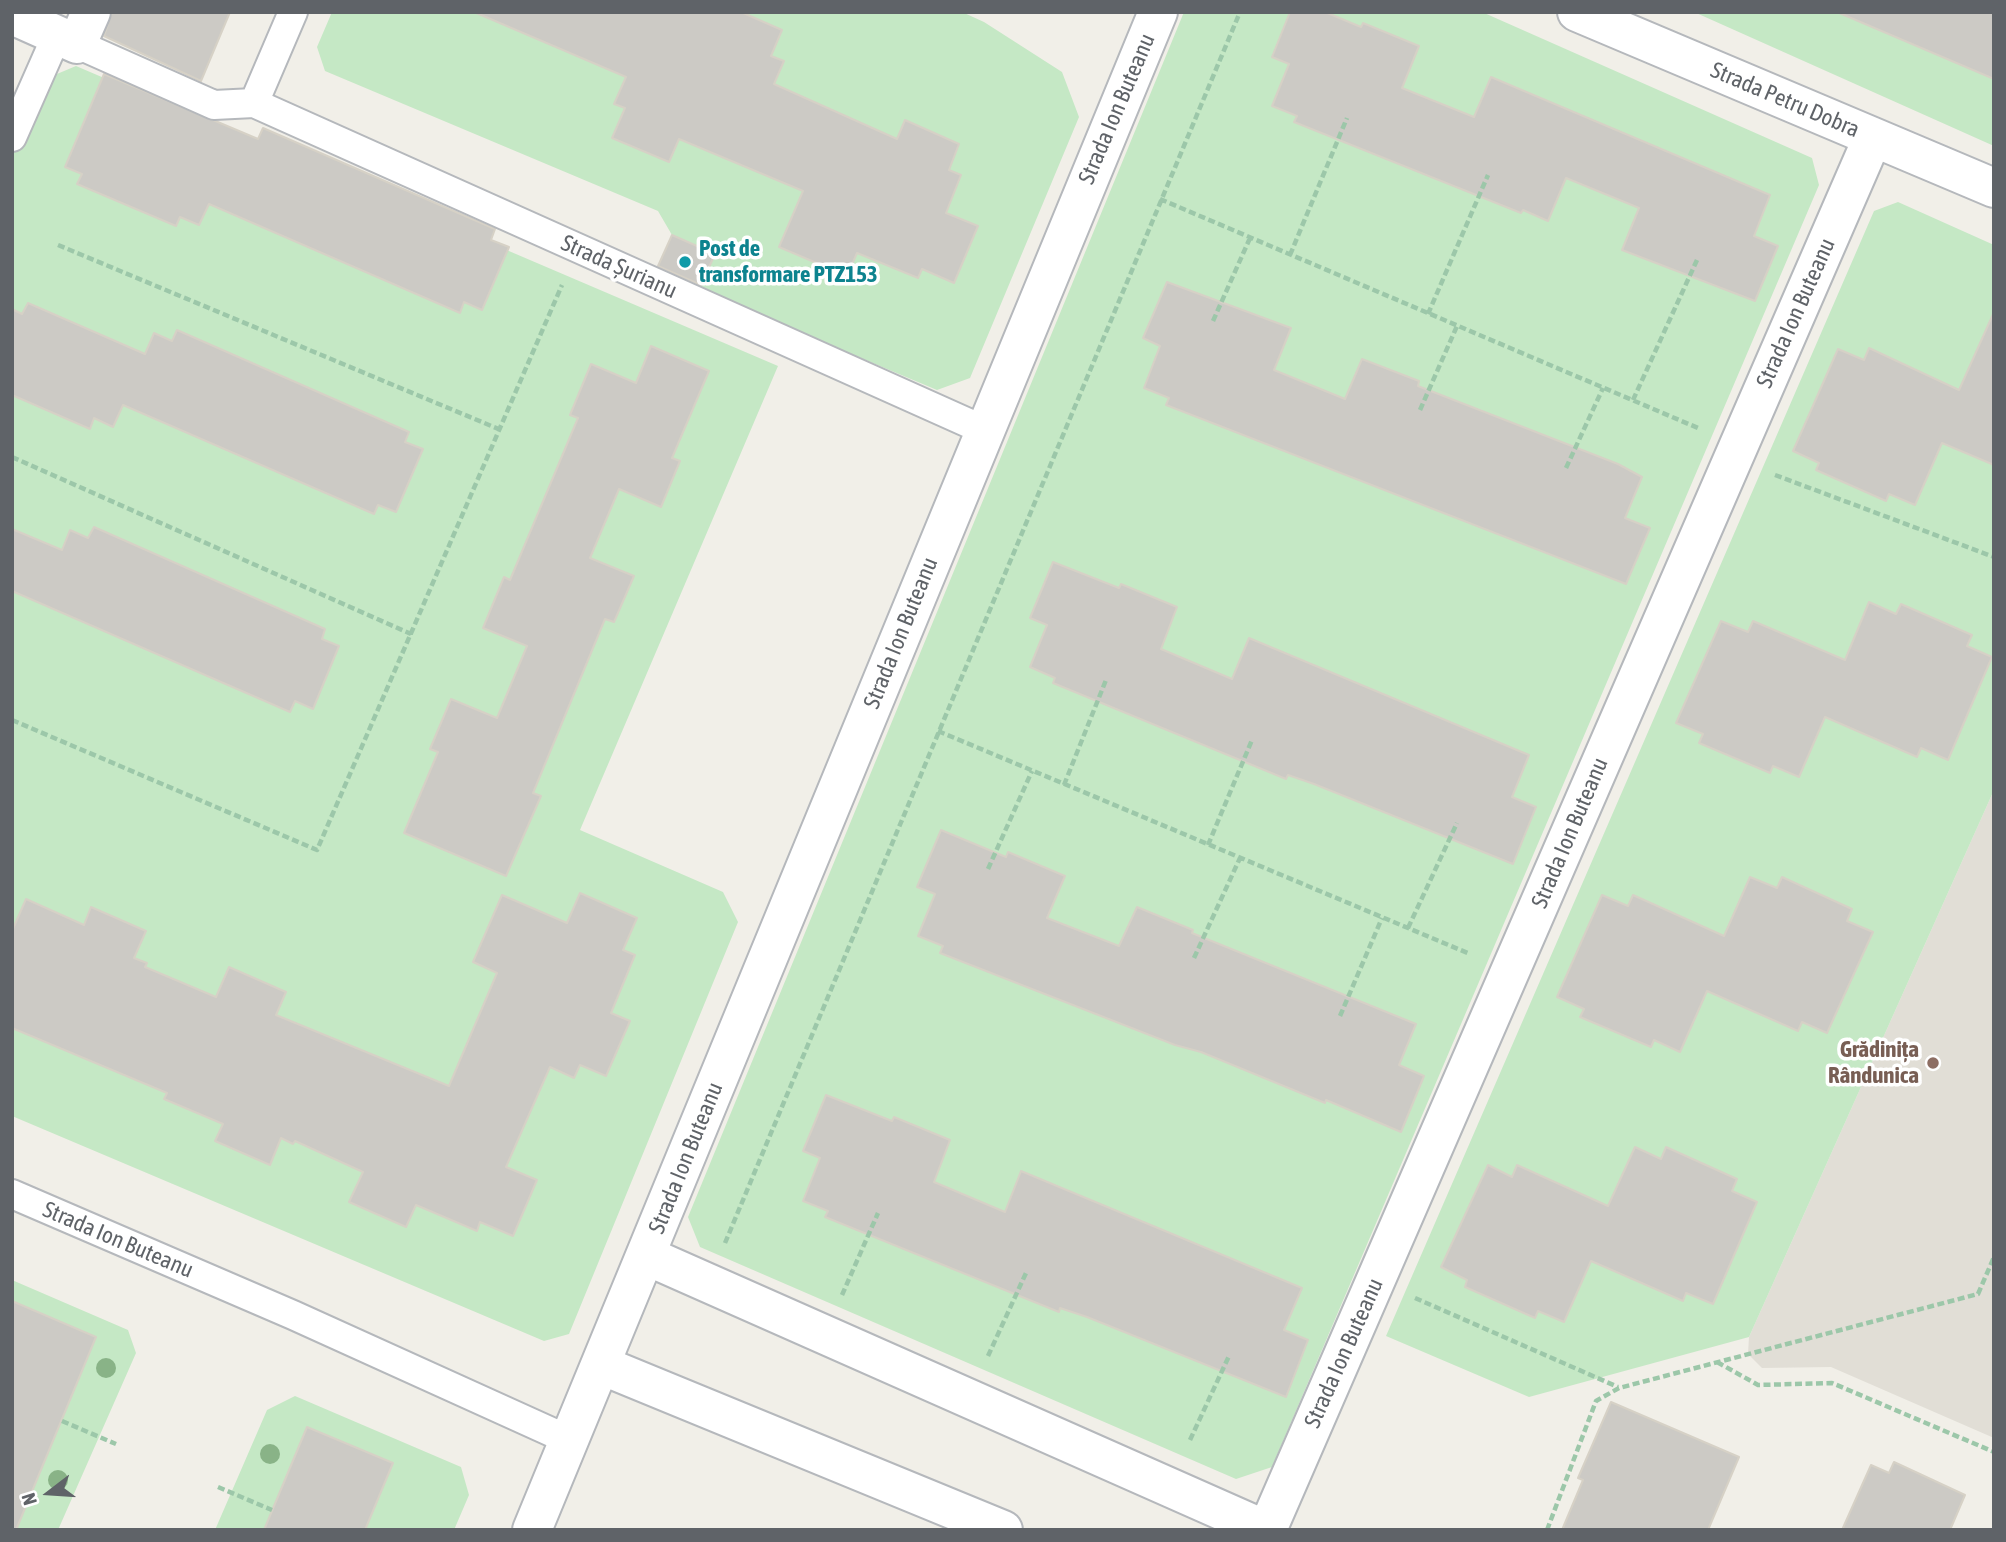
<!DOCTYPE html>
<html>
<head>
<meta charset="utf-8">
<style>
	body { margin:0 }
	#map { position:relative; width:2006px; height:1542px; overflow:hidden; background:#f1efe8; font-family:"Asap Condensed",sans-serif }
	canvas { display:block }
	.frame { position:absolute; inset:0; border:14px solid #5f6368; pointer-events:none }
	.north { position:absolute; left:14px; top:1458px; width:70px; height:70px; -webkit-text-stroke:5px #fff; paint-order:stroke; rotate:253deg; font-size:19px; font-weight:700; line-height:28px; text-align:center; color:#5f6368 }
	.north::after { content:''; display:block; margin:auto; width:24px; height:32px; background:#5f6368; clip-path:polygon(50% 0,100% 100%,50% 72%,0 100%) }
</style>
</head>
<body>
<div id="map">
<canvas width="2006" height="1542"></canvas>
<div class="frame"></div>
<div class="north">N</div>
</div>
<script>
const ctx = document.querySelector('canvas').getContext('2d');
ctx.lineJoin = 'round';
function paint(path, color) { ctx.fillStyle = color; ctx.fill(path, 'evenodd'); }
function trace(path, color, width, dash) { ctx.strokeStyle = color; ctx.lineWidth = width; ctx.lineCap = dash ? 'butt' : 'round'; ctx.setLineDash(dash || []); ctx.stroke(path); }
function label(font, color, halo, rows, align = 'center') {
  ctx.font = font + ' "Asap Condensed",sans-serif'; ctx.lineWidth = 7; ctx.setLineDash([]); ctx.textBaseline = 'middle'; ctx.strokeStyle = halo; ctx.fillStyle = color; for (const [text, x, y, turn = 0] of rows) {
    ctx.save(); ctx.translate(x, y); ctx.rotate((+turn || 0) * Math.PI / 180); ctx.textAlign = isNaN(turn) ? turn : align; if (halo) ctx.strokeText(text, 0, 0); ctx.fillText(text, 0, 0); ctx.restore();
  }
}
paint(new Path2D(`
	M1994,790V1438L1831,1367L1762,1368L1748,1354L1749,1337Z`), '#e1ded6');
paint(new Path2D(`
	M332,12H962L984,22L1062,72L1079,117L970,378L937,390L699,290L715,254L672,235L658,211L325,71L317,47Z
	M1184,12H1482L1812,158L1819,185L1272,1467L1236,1479L700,1247L688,1217Z
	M1694,12H1994V146Z
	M76,66L778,366L580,830L723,892L738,922L569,1334L544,1341L12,1116V155L45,79Z
	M1898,202L1994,245V790L1749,1337L1529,1397L1386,1336L1874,211Z
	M12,1280L128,1330L136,1353L58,1530H16L96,1337L12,1301Z
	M295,1396L461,1467L469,1495L454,1530H365L393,1463L308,1427L264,1530H215L267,1410Z`), '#c5e8c5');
const building = new Path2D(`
	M112,12H230L201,81L104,36Z
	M474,12H741L782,30L771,56L784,61L774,84L897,139L905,120L959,144L949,170L961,175L946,213L978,226L954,283L922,269L918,278L857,253L847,276L779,247L803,191L679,139L669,162L612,138L625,108L614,104L626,77Z
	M1290,12H1325L1361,27L1363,23L1419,46L1402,88L1474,117L1491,77L1770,195L1754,236L1778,246L1755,301L1622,250L1639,208L1566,178L1548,221L1523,210L1521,213L1294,122L1297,116L1272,106L1289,64L1272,57Z
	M1837,12H1994V79Z
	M104,74L258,139L263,128L495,229L491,240L509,247L482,310L464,302L460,313L209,204L199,225L180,217L176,226L77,184L82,174L65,167Z
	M672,235L715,254L701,285L658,266Z
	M1167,282L1291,328L1274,370L1345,399L1362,359L1419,381L1418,386L1618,464L1642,477L1625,518L1650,528L1626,584L1166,405L1169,398L1144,388L1160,346L1143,338Z
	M28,303L145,354L154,333L172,341L177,330L409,432L405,442L423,449L396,512L378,505L374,514L123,405L113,427L94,418L90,429L12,395V309L22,314Z
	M1994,312V465L1942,443L1915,505L1889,494L1886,501L1816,470L1819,463L1793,451L1838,349L1864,360L1869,348L1959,390Z
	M651,346L709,371L672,458L680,461L661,507L619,489L590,558L634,576L614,622L605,619L533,793L541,796L506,876L404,833L438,752L430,749L451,699L497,718L527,646L483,628L504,577L510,580L578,418L570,415L591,364L636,383Z
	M94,527L325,629L322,639L339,646L313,709L295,701L290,712L12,591V529L62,550L70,530L88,538Z
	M1053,562L1119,588L1121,584L1177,607L1161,649L1232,679L1249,638L1529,755L1512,797L1536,807L1513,864L1314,784L1288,775L1286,779L1053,683L1055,678L1030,667L1047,625L1030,618Z
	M1869,602L1896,614L1901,604L1972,635L1967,646L1992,657L1948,760L1921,748L1917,757L1825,717L1799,777L1773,766L1770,773L1699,743L1703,734L1676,723L1721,621L1748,632L1753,621L1845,660Z
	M941,830L1006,857L1008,852L1065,876L1047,918L1119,946L1137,907L1193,930L1192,933L1416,1024L1399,1065L1424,1076L1401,1132L1326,1100L1325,1103L1201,1052L1175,1045L940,953L943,946L918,936L935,894L917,887Z
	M1750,877L1777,888L1782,877L1852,909L1847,921L1873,932L1827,1033L1802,1022L1798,1031L1707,991L1680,1052L1654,1040L1651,1047L1580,1017L1584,1009L1557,997L1602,895L1628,906L1633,895L1724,936Z
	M580,893L637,918L623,950L635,955L611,1013L630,1021L606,1076L580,1065L574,1078L550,1067L506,1167L537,1180L513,1236L480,1222L477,1231L416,1205L406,1227L349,1202L363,1172L295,1141L293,1144L281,1138L270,1165L215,1141L223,1124L164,1099L167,1093L12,1028V931L26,899L84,925L91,907L146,931L134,958L147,963L145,967L216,997L229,967L286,992L276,1015L449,1086L497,973L473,962L502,895L567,923Z
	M826,1095L892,1121L894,1117L950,1140L934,1182L1005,1212L1021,1171L1302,1288L1284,1330L1308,1340L1286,1397L1087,1317L1060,1308L1059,1312L825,1217L828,1211L803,1201L820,1158L803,1151Z
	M1635,1147L1661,1159L1666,1147L1737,1179L1732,1191L1757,1202L1713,1304L1686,1293L1683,1301L1591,1261L1564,1322L1538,1311L1535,1318L1465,1287L1467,1280L1441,1267L1488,1165L1512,1177L1517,1165L1608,1206Z
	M12,1301L96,1337L16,1530H12Z
	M1611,1402L1739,1457L1708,1530H1562L1583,1480L1578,1478Z
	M307,1427L393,1463L365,1530H264Z
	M1894,1462L1965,1495L1950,1530H1842L1871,1465L1889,1473Z`);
paint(building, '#cccac5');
trace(building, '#d6d1c6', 2);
const lane = new Path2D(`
	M77,44L214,105L254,103L984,430
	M254,103L293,12
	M12,137L57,35
	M12,1194L293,1315L569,1440`);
const street = new Path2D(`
	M1577,12L1994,188
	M12,15L77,44L91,12
	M647,1256L1266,1530
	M601,1365L1003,1530
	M532,1530L1158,12
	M1267,1530L1873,137`);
trace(lane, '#b5b8bc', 32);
trace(street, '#b5b8bc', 42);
trace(new Path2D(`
	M1160,199L1698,428
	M58,245L501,430
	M1290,255L1347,118
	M1428,314L1488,175
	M1213,321L1250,238
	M1633,400L1697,260
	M1420,410L1457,326
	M12,457L411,634
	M1566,468L1603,388
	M1775,475L1994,557
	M12,720L317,850L562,285
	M938,731L1470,954
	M1064,785L1106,680
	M1208,845L1252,740
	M988,869L1032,771
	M1408,928L1457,823
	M1194,958L1240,858
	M1340,1016L1382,918
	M725,1243L1240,12
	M842,1295L878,1213
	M1415,1298L1618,1387
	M988,1356L1026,1273
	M1717,1362L1758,1385L1832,1383L1994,1452
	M62,1421L116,1444
	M1190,1440L1229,1356
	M218,1487L272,1510
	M1547,1530L1596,1401L1619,1388L1978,1294L1994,1257`), '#9cc7a9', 4.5, [7, 3.5]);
trace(lane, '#fff', 28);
trace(street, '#fff', 38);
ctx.fillStyle = '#89b387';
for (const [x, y] of [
	[106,1368],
	[270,1454],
	[58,1480]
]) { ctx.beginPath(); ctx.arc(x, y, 10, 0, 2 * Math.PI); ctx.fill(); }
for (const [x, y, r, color] of [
	[685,262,7,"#0f9aa8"],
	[1933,1063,7,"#8d6e63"]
]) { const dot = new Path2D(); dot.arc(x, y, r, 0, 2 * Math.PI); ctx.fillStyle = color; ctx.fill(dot); trace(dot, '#fff', 2.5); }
label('23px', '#5f6368', '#fff', [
	["Strada Petru Dobra",1785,100,23],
	["Strada Ion Buteanu",1117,109,-67],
	["Strada Șurianu",619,267,24],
	["Strada Ion Buteanu",1796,313,-66],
	["Strada Ion Buteanu",901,633,-68],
	["Strada Ion Buteanu",1570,833,-67],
	["Strada Ion Buteanu",686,1158,-68],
	["Strada Ion Buteanu",118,1240,23],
	["Strada Ion Buteanu",1344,1353,-66]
]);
label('bold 23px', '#0d838f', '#fff', [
	["Post de",699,249],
	["transformare PTZ153",699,275]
], 'left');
label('bold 23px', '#785e54', '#fff', [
	["Grădinița",1919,1050],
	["Rândunica",1919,1076]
], 'right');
</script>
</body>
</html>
